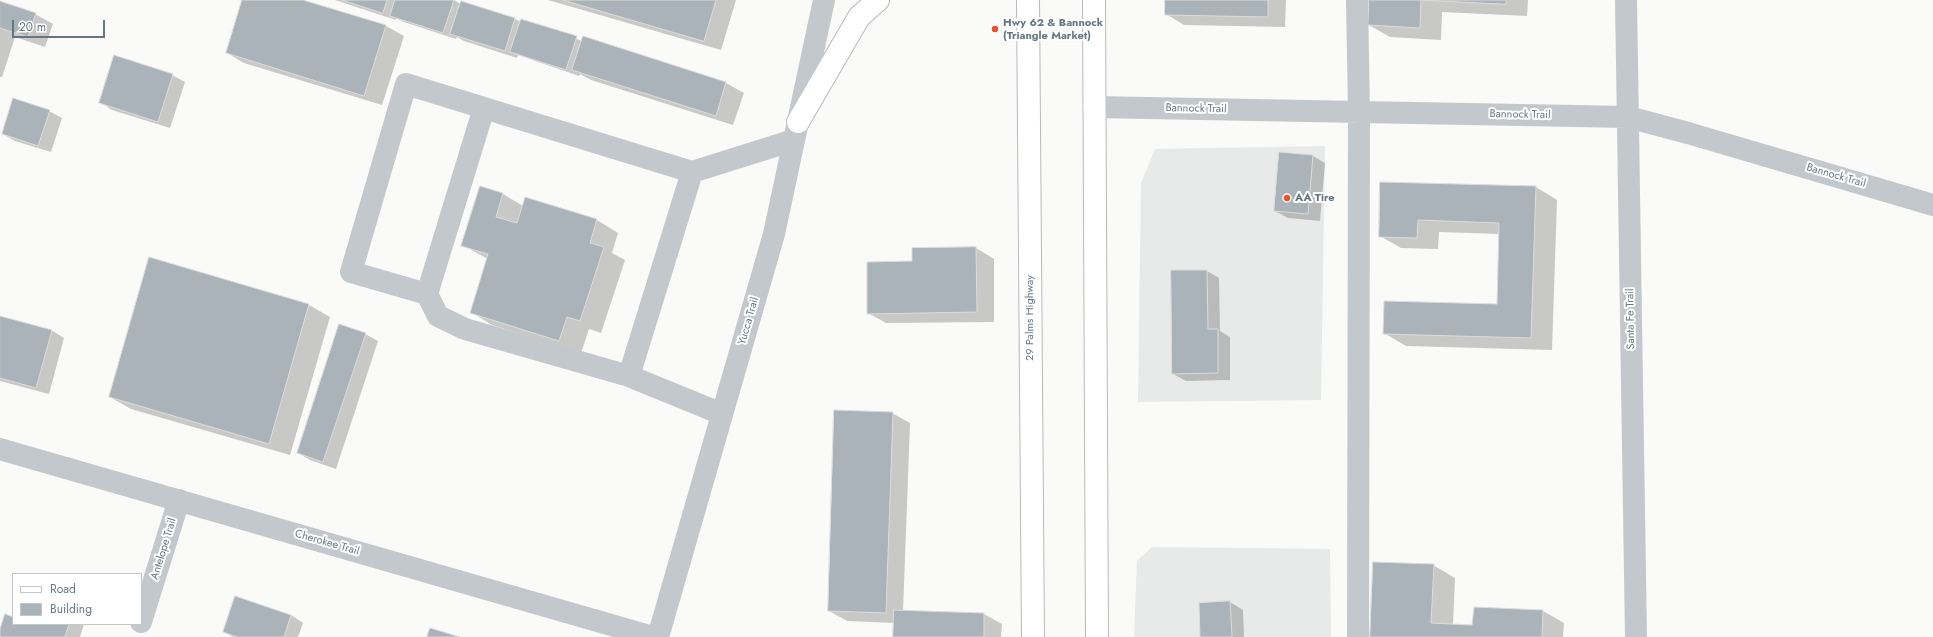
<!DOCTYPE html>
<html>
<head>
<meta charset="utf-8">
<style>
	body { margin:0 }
	#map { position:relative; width:1933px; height:637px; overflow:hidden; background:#fafaf8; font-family:Jost,sans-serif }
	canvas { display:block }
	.legend { position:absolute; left:12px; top:573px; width:130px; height:52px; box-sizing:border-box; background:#fff; border:1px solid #c1c8cd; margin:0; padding:5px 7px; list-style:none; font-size:12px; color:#657683 }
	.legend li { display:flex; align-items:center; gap:8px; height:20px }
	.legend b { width:20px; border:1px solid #c1c8cd }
	.scale { position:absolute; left:12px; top:20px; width:93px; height:18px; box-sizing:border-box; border:2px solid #657683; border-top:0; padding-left:5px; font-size:12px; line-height:14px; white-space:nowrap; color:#657683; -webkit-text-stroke:3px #fff; paint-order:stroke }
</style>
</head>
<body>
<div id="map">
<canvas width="1933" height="637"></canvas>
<ul class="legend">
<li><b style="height:5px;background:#fff"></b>Road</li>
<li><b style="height:11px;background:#aab3b9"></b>Building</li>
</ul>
<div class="scale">20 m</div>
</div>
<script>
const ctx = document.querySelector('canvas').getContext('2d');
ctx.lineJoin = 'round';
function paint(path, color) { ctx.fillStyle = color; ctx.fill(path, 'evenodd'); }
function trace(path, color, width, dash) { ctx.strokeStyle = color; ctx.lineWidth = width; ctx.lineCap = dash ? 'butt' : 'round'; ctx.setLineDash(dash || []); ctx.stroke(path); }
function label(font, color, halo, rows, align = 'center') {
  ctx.font = font + ' Jost,sans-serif'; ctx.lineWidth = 4; ctx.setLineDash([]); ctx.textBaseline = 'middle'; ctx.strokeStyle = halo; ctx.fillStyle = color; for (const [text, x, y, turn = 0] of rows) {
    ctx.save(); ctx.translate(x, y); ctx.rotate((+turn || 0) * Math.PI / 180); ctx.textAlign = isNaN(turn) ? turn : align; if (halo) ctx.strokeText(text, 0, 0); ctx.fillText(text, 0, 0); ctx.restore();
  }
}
paint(new Path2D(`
	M1325,146L1321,400L1138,402L1141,183L1155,149Z
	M1152,547L1330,549L1331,637H1134L1137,561Z`), '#e8e9e9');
paint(new Path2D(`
	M243,0H300L386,26L404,36L382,105L244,63L227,53Z
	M335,0H454L461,4L515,19L521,22L522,20L582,41L583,38L726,83L744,93L733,125L591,80L580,74L579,76L518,55L517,58L464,41L457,37L456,39L404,22L396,18V20Z
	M548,0H736L721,50Z
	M1166,0H1286L1285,27L1184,25L1166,14Z
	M1370,0H1528L1527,16L1442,12L1441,40L1390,37L1369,25Z
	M0,2L35,14L53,24L45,47L15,37L2,77H0Z
	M172,75L185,82L170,128L112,110L100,102Z
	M49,111L62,118L51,152L15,141L3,134Z
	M1313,156L1325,163L1320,221L1288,218L1275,211Z
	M1381,183L1536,187L1557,200L1552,350L1406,346L1384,333L1498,305L1500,234L1439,232L1438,249L1401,248L1380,236Z
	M480,187L503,194L523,206L526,198L597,220L618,233L612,253L625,260L601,333L589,329L581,353L492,325L471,312L488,259L462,245Z
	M976,248L994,259V322L886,323L868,313L913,262V249Z
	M150,258L309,305L330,317L290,455L131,409L110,397Z
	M1207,271L1219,278L1220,331L1230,337V380L1186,381L1173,374Z
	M0,318L51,330L64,338L49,394L0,381Z
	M365,334L378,341L336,469L310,460L298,453Z
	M892,413L910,423L903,612L984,614L1002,624L1001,637H894L895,623L847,621L829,611Z
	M1433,565L1455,578L1453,625L1473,626L1543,611L1564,623L1563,637H1371Z
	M1230,602L1243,610L1244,637H1201Z
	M291,615L303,623L298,637H233L224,632Z
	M13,618V624H84L80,637H0V633Z`), '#0003');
const building = new Path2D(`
	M242,0H303L386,25L364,96L226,53Z
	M342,0H387L383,13Z
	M395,0H454L443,33L390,16Z
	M563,0H716L704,41Z
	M1165,0H1268V17L1165,15Z
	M1369,0H1421L1420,28L1368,25Z
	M1421,0H1506V4Z
	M0,1L36,13L28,37L0,28Z
	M461,1L515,18L505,51L450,34Z
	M521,19L577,36L566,70L510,52Z
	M583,36L726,82L716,116L572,70Z
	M114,55L173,74L158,122L99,103Z
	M13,98L50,110L38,146L2,134Z
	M1279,152L1313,155L1308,214L1274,211Z
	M1380,182L1536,186L1531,338L1383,334L1384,301L1497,304L1499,223L1418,220L1417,238L1379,237Z
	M480,186L503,193L496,217L517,223L525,197L597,219L590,243L604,247L580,321L567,317L559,341L470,313L488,254L461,246Z
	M976,247L977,312L867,314V262L912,261V248Z
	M149,257L309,304L269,444L109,397Z
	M1171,270H1207L1208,329H1218V373L1172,374Z
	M0,316L52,330L36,388L0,378Z
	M339,324L366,333L323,462L297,453Z
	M834,410L893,412L886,613L828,611Z
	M1373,562L1434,564L1431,623L1472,625L1474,607L1543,610L1542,637H1370Z
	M235,596L291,615L284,637H237L223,632Z
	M1230,601L1232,637H1200L1199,603Z
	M894,610L984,613V637H893Z
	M5,614L13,617V624H69L65,637H0V629Z
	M430,628L460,637H427Z`);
paint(building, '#aab3b9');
trace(building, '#dcdcda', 1);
const major = new Path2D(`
	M1028,0L1033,637
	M1094,0L1097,637
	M798,122L859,17L878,0`);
trace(major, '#b5babe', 24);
trace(new Path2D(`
	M1357,0L1359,112L1358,637
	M1626,0L1636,637
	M1094,107L1628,117L1688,133L1933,205
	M692,172L794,140
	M427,294L351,272L406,84L484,108
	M629,376L692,172L484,108L427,294L438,316L465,329L629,376L722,414
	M0,449L653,637
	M141,622L179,500
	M658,637L774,234L824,0`), '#c3c8cc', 22);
trace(major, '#fff', 22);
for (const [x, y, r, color] of [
	[995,29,4,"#e4572e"],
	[1287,198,4,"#e4572e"]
]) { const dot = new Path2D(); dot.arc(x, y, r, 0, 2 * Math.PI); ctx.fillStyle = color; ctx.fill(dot); trace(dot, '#fff', 1.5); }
label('bold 11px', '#657683', '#fff', [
	["Hwy 62 & Bannock",1003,23],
	["(Triangle Market)",1003,36],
	["AA Tire",1295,198]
], 'left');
label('11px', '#657683', '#fff', [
	["Bannock Trail",1196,109,1],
	["Bannock Trail",1520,115,1],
	["Bannock Trail",1836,176,16],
	["29 Palms Highway",1030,318,-90],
	["Santa Fe Trail",1631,319,-91],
	["Yucca Trail",749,321,-74],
	["Cherokee Trail",327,543,16],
	["Antelope Trail",164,549,-73]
]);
</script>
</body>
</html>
